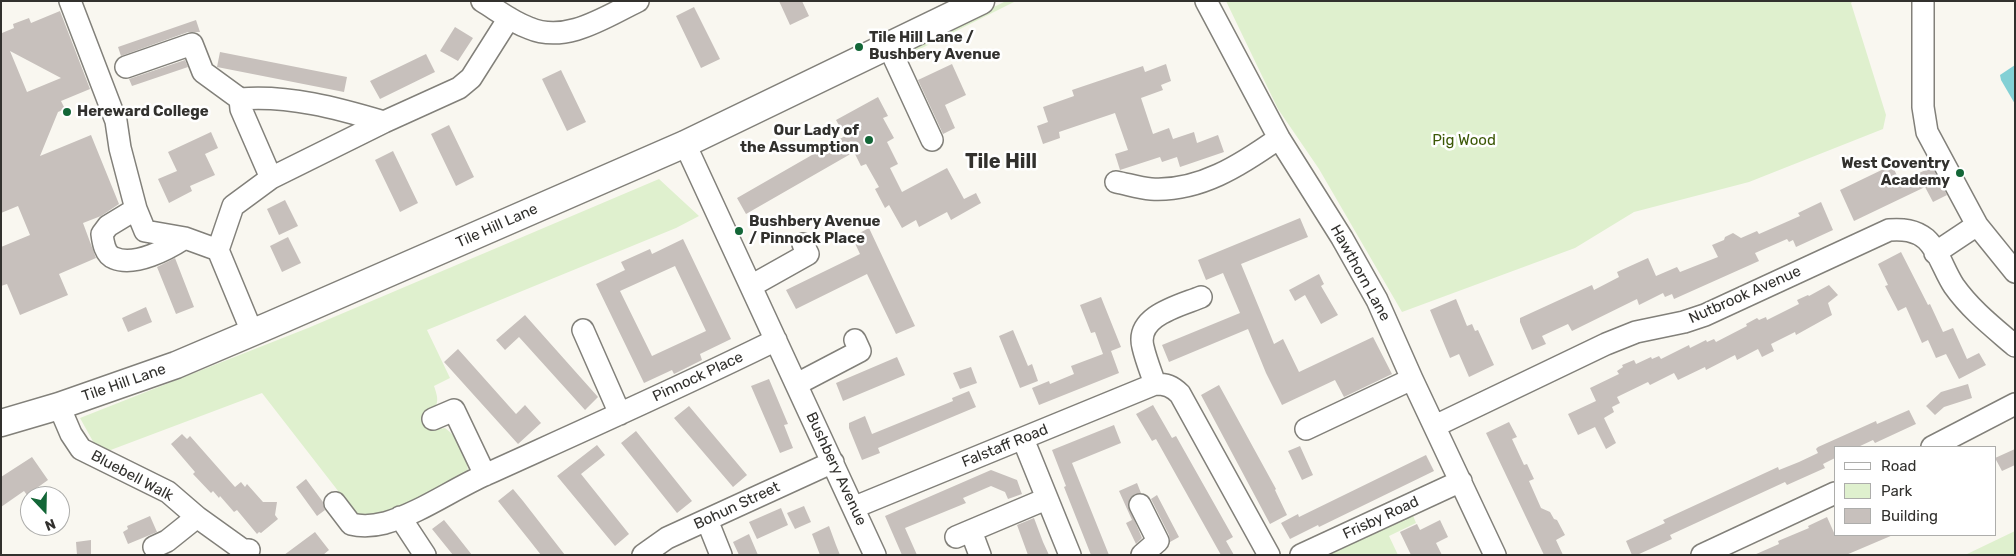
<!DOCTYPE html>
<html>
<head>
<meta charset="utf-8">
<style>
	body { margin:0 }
	#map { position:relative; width:2016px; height:556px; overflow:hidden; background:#f9f7f0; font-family:Rubik,sans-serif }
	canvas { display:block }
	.frame { position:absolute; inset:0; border:2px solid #32312e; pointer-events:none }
	.legend { position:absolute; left:1834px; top:446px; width:162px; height:90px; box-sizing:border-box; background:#fff; border:1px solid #adadab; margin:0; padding:6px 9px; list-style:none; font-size:15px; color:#32312e }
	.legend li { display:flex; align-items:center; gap:10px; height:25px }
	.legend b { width:25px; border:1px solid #adadab }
	.north { position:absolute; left:20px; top:486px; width:50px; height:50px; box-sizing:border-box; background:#fff; border:1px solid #adadab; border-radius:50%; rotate:159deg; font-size:14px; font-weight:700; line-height:20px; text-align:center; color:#32312e }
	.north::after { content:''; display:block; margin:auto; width:18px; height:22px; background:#136637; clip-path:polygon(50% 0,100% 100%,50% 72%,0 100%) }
</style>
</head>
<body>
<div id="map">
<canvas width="2016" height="556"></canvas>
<div class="frame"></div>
<ul class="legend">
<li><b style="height:6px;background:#fff"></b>Road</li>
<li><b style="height:14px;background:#dff0ce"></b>Park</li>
<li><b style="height:14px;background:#c7c0bc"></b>Building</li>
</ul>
<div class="north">N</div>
</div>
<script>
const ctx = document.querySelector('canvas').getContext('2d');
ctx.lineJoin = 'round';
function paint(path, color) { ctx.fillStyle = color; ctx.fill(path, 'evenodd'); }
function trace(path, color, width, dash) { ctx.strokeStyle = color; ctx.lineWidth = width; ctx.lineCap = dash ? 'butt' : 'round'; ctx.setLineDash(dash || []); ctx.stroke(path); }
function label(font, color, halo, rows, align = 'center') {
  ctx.font = font + ' Rubik,sans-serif'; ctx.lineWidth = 5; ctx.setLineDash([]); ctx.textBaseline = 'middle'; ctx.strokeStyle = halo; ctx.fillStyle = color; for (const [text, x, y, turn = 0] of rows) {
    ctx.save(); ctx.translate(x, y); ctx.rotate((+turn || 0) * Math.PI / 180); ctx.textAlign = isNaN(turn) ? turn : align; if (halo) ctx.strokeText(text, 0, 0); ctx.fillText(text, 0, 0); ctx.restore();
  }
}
paint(new Path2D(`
	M1006,1H1016L902,58L903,52Z
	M1226,1H1853L1851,3L1886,115L1883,129L1749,182L1634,212L1575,248L1402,312L1319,169L1278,109Z
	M659,179L699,216L676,228L427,330L450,378L434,386C440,403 438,405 425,418L429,430L445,428C459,438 467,453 468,471L464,477L367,522H355L342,496L262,393L100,454L80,418L308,328Z
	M1412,513L1416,523L1389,536L1398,555H1327Z
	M2015,531V555H1965Z`), '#dff0ce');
paint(new Path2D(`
	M2015,65V104L2001,80L2000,75Z`), '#83d0d5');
paint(new Path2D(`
	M779,1H802L809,16L790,25Z
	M694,7L720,59L701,68L676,16Z
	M60,11L90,89L61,101L65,109L58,112L40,156L91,135L119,204L101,216L83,223L96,258L59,274L68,295L20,315L7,284L1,286V247L30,235L18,206L1,213V31L2,33L14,28L13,24L29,18L31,23ZM10,51L61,78L27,92Z
	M196,20L200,32H188L121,56L118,47Z
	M455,27L473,38L458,61L440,51Z
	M220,52L347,77L344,92L217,67Z
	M426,54L435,72L380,99L370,81Z
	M185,60L188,67L132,86L129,79Z
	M952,64L966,95L945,105L955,128L943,134L918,80Z
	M1166,64L1171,81L1161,85L1163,90L1141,98L1153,134L1169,128L1173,139L1194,132L1197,143L1218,135L1224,152L1180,167L1177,157L1162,162L1160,157L1120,170L1115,154L1128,150L1115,113L1059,132L1060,138L1043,144L1037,126L1048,122L1043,107L1074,96L1072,90L1143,66L1145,72Z
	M561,70L586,122L567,131L542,79Z
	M878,97L888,116L883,118L894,138L887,142L898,164L890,168L902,192L947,168L964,199L976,193L981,203L951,220L947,212L919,227L916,220L902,228L889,205L885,208L875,189L879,187L866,164L861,166L854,152L746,214L737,198L845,136L836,120Z
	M449,125L474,177L456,186L431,134Z
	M211,132L218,148L205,154L215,175L190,186L192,191L169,203L158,179L177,171L168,152Z
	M393,151L418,203L400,212L375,160Z
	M1892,165L1900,182L1932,167L1947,195L1933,202L1925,187L1854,221L1840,190Z
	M285,200L298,226L279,235L267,209Z
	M1821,202L1833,230L1796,247L1793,240L1789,242L1787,239L1755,253L1759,261L1674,299L1672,294L1665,297L1663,293L1639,305L1637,299L1572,331L1568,324L1542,336L1546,344L1532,350L1520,322V318L1592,285L1594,290L1619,277L1617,272L1648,258L1656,276L1677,267L1680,272L1718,257L1712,245L1724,240L1725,237L1733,233L1741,238L1757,231L1759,234L1800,216L1798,213Z
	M1300,218L1308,237L1241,264L1274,344L1283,339L1299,372L1373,337L1392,374L1344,397L1335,380L1282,405L1266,373L1248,329L1169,362L1162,345L1240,313L1223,273L1206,280L1198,260Z
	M869,228L915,326L896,334L867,274L796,309L786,290L860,254L852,237Z
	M288,237L301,263L282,272L270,246Z
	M683,239L731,339L700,354L702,360L674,374L672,370L644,383L596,284L625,270L621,262L650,249L652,254ZM675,266L706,331L652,356L620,291Z
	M1901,252L1928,305L1930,304L1943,332L1953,328L1967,359L1979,353L1986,365L1959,379L1946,354L1936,358L1928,340L1922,343L1906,307L1898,311L1885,286L1888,285L1878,264Z
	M175,258L194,307L176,314L157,267Z
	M1319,274L1324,284L1321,286L1338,315L1321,324L1305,295L1295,301L1289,290Z
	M1829,285L1838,295L1828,303L1832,315L1796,335L1795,332L1771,344L1774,351L1762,357L1758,349L1737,360L1735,355L1706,370L1705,367L1678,380L1674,373L1650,385L1648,382L1617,397L1620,403L1612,407L1614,412L1604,418L1616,443L1606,449L1595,427L1578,435L1568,414L1596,401L1590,388L1619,374L1617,371L1623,367L1622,365L1634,360L1636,364L1651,357L1652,359L1659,356L1661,359L1689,345L1690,348L1706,340L1707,342L1714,339L1716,342L1747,326L1746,324L1757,318L1759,320L1766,317L1767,320L1799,304L1797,300L1808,295L1809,296Z
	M1101,297L1121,347L1111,351L1119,373L1039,405L1032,388L1049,381L1050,384L1074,374L1071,366L1103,354L1095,332L1091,333L1080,305Z
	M1456,299L1467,326L1472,324L1475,331L1478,330L1494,365L1469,377L1459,354L1450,358L1430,310Z
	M146,307L152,322L128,332L122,318Z
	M525,315L598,397L585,410L519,337L505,350L496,340Z
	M1013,330L1028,366L1032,364L1038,381L1020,388L999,336Z
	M458,349L516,414L525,405L541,423L518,444L444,362Z
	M897,357L905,375L843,401L836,383Z
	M971,367L977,383L960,389L953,373Z
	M769,379L788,424L784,425L793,448L780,453L751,386Z
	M1968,384L1972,398L1944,407L1935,415L1926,406L1941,392Z
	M1219,385L1276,489L1275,490L1287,515L1270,524L1201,395Z
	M969,391L976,407L878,448L880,453L862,460L849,428V423L865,416L872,434L953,401L952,398Z
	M1153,405L1172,438L1176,436L1233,537L1226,541L1234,555H1221L1156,439L1152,441L1136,414Z
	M689,406L747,475L733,487L674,418Z
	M1909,410L1916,424L1875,443L1873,440L1858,447H1835V458L1823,464L1825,468L1787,485L1785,482L1670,535L1672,539L1637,555H1632L1626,541L1665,523L1663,520L1778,467L1779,470L1799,462L1818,453L1816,449L1818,447L1876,421L1877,424Z
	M1509,422L1517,437L1512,439L1524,465L1527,464L1534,479L1529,481L1541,508L1550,512L1554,519L1557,520L1565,535L1556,540L1563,555H1544L1486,433Z
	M1114,425L1121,443L1072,463L1109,555H1091L1064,487L1066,486L1052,450Z
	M636,431L692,501L677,513L621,443Z
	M182,434L187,439L190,436L235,487L241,482L245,487L247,484L263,502H277L275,515L278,519L261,533L259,532L257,534L237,510L234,512L220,496L219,498L213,491L211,493L193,474L195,472L171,444Z
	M597,445L605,455L581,474L629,534L615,546L557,476Z
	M1300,446L1313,475L1302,480L1288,451Z
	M2015,449V465L2002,471L1995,458Z
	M1426,455L1434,471L1319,527L1318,525L1290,539L1281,523L1298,514L1299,517Z
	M32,457L48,480L27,495L24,491L1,507V477Z
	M991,470L1017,480L1022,494L1008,499L1005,492L991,486L963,498L966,503L905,528L917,555H902L885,516Z
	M306,479L323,502L325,510L317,516L296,487Z
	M1137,483L1141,493L1135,494L1130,498L1128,505L1142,538L1136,544L1126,523L1132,520L1119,491Z
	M513,489L523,501L565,555H541L530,541L498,501Z
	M1157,495L1179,537L1170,542L1169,535L1151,499Z
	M804,506L811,522L795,529L787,513Z
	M781,508L788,525L757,539L749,522Z
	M150,516L157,532L128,544L123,532L128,529L127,526Z
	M1827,517L1835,535H1893L1846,555H1754L1779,544L1778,541L1809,528L1808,526Z
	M1034,518L1043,542L1049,555H1028L1017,525Z
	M444,520L457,536L472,555H453L432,529Z
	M1440,520L1448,537L1436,543L1442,555H1411L1400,532L1417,524L1420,530Z
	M829,526L836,545L840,555H820L812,534Z
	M315,532L329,550L323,555H284Z
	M749,534L758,555H739L733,542Z
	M91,540V555H77L76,542Z`), '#c7c0bc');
const minor = new Path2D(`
	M70,1L116,121L120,148L136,209L145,231L185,238L218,250
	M482,1C497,10 512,22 529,28C566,44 605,17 638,1
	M1206,1L1279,138L1342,238L1377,300L1412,379L1495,555
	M1923,1V107L1927,132L1977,225L2015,272
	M889,47L932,140
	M126,67L192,44L203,72L240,99
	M685,144L875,555
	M271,178L241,109L240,99C289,95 337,108 384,122
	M1116,182C1127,184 1139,188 1151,189C1199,192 1241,165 1279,138
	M136,209L108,226L102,234C103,242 105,255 114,258C135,267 168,249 185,238
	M1935,253L1977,225
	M751,286L808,254L803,244
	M583,330L620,414
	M252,332L218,250L233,206L271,178L384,122L459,88L471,78L509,18
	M797,384L860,351L855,340
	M1155,384C1151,372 1146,360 1143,347C1135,316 1179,306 1201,297
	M59,406L71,434L81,449L168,492L197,517L167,541L154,547
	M433,419L454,410L485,475
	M1435,426L1606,344L1636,332L1684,322L1705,315L1889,230C1903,229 1915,230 1926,239C1939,251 1944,271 1954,286C1971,310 1993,327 2015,346
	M1306,429L1412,379
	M1023,439L1070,555
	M1932,447L2015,404
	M335,503L351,524C363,527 373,526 385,523C420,513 453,489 487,474C584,430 681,387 776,340
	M1140,505L1158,541L1142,555
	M855,507L1155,384C1166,384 1172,386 1180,394L1269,555
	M197,517L243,550H249
	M400,517L425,555
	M707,520L721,555
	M971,531L980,555
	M956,537L1046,499
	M643,555L667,538L833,462
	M1301,555L1461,481
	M1702,555L1835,493`);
const major = new Path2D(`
	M1,423L59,406L176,365L270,325L685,144L981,1`);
trace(minor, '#82807a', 24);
trace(major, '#82807a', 29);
trace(minor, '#fff', 21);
trace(major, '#fff', 26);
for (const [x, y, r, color] of [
	[859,47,5,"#136637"],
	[67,112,5,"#136637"],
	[869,140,5,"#136637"],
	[1960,173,5,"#136637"],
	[739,231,5,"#136637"]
]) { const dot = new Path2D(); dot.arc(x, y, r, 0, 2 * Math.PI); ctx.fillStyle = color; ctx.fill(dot); trace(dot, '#fff', 2); }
label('bold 15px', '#32312e', '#fff', [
	["Tile Hill Lane /",869,38],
	["Bushbery Avenue",869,55],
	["Hereward College",77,112],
	["Our Lady of",859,131,"right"],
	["the Assumption",859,148,"right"],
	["West Coventry",1950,164,"right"],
	["Academy",1950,181,"right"],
	["Bushbery Avenue",749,222],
	["/ Pinnock Place",749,239]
], 'left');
label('15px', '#3c5807', '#fff', [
	["Pig Wood",1464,141]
]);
label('15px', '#32312e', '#fff', [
	["Tile Hill Lane",497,226,-24],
	["Hawthorn Lane",1360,273,61],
	["Nutbrook Avenue",1745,295,-24],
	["Pinnock Place",698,377,-25],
	["Tile Hill Lane",124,383,-19],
	["Falstaff Road",1005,446,-22],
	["Bushbery Avenue",836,469,65],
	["Bluebell Walk",132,476,28],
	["Bohun Street",737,506,-25],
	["Frisby Road",1381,518,-25]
]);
label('bold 20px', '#32312e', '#fff', [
	["Tile Hill",1001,162]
]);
</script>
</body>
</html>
